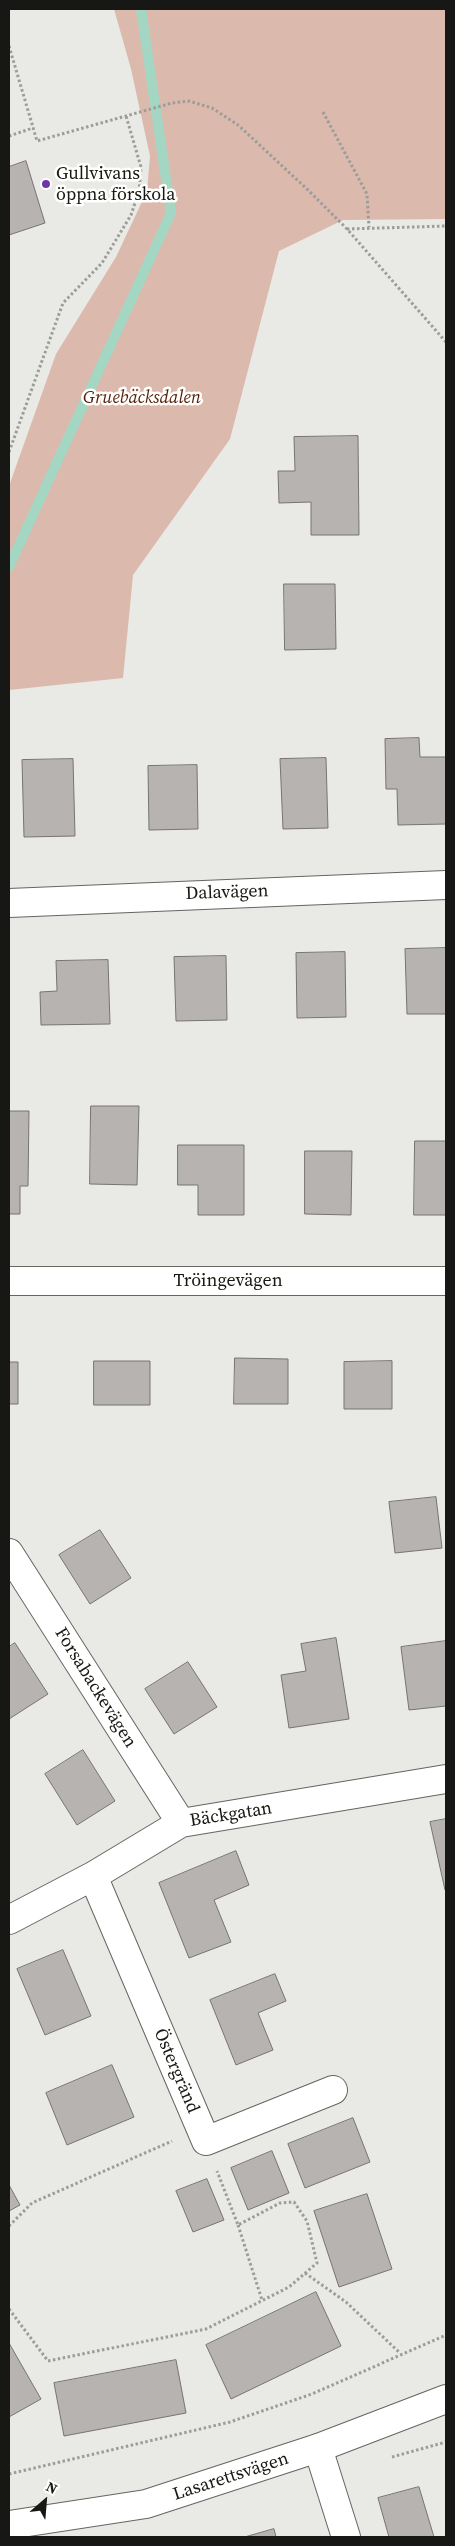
<!DOCTYPE html>
<html>
<head>
<meta charset="utf-8">
<style>
	body { margin:0 }
	#map { position:relative; width:455px; height:2546px; overflow:hidden; background:#e9e9e5; font-family:"Source Serif 4",serif }
	canvas { display:block }
	.frame { position:absolute; inset:0; border:10px solid #171716; pointer-events:none }
	.north { position:absolute; left:20px; top:2476px; width:50px; height:50px; -webkit-text-stroke:4px #fffffe; paint-order:stroke; rotate:27deg; font-size:14px; font-weight:700; line-height:20px; text-align:center; color:#171716 }
	.north::after { content:''; display:block; margin:auto; width:18px; height:22px; background:#171716; clip-path:polygon(50% 0,100% 100%,50% 72%,0 100%) }
</style>
</head>
<body>
<div id="map">
<canvas width="455" height="2546"></canvas>
<div class="frame"></div>
<div class="north">N</div>
</div>
<script>
const ctx = document.querySelector('canvas').getContext('2d');
ctx.lineJoin = 'round';
function paint(path, color) { ctx.fillStyle = color; ctx.fill(path, 'evenodd'); }
function trace(path, color, width, dash) { ctx.strokeStyle = color; ctx.lineWidth = width; ctx.lineCap = dash ? 'butt' : 'round'; ctx.setLineDash(dash || []); ctx.stroke(path); }
function label(font, color, halo, rows, align = 'center') {
  ctx.font = font + ' "Source Serif 4",serif'; ctx.lineWidth = 5; ctx.setLineDash([]); ctx.textBaseline = 'middle'; ctx.strokeStyle = halo; ctx.fillStyle = color; for (const [text, x, y, turn = 0] of rows) {
    ctx.save(); ctx.translate(x, y); ctx.rotate((+turn || 0) * Math.PI / 180); ctx.textAlign = isNaN(turn) ? turn : align; if (halo) ctx.strokeText(text, 0, 0); ctx.fillText(text, 0, 0); ctx.restore();
  }
}
paint(new Path2D(`
	M114,9H446V219L343,220L279,251L230,439L133,575L123,678L9,690V486L56,354L116,257L147,191L150,156L131,69Z`), '#dcb9ad');
trace(new Path2D(`
	M9,567L171,213L141,9`), '#a4d7c3', 10);
const building = new Path2D(`
	M26,161L45,223L9,235V167Z
	M358,436L359,535H311V502L279,503L278,471H295L294,437Z
	M284,584H335L336,649L285,650Z
	M419,738L420,757H446V824L398,825L397,789H386L385,739Z
	M326,758L328,828L283,829L280,759Z
	M73,759L75,836L24,837L22,760Z
	M197,765L198,829L149,830L148,766Z
	M446,948V1014H407L405,949Z
	M345,952L346,1017L297,1018L296,953Z
	M226,956L227,1020L176,1021L174,957Z
	M108,960L110,1024L41,1025L40,992L57,991L56,961Z
	M91,1106H139L137,1185L90,1184Z
	M9,1111H29L28,1186H20V1214H9Z
	M415,1141H446V1215H414Z
	M178,1145H244V1215H198V1185H178Z
	M305,1151H352L351,1215L305,1214Z
	M235,1358L288,1359V1404H234Z
	M94,1361H150V1405H94Z
	M392,1361V1409H344V1362Z
	M9,1362H18V1404H9Z
	M436,1497L442,1548L395,1553L389,1502Z
	M100,1530L131,1578L90,1604L59,1555Z
	M336,1638L349,1719L289,1728L281,1675L306,1671L301,1644Z
	M446,1641V1706L409,1710L401,1647Z
	M15,1643L48,1694L9,1719V1647Z
	M188,1662L217,1707L174,1734L145,1689Z
	M83,1750L115,1801L77,1825L45,1774Z
	M446,1819V1890H445L430,1822Z
	M236,1851L249,1885L214,1900L231,1942L189,1958L159,1883Z
	M63,1950L91,2016L45,2035L17,1969Z
	M275,1974L286,2001L258,2013L273,2050L236,2065L210,2000Z
	M112,2065L134,2117L67,2145L46,2093Z
	M353,2118L370,2162L305,2188L288,2144Z
	M272,2151L289,2193L248,2210L231,2168Z
	M207,2179L224,2220L193,2232L176,2191Z
	M9,2185L20,2205L9,2211Z
	M367,2194L392,2269L339,2287L314,2211Z
	M316,2292L341,2346L231,2399L206,2345Z
	M9,2343L41,2399L9,2417Z
	M176,2360L186,2413L64,2436L54,2383Z
	M419,2487L434,2537H389L378,2498Z
	M274,2529L276,2537H245Z`);
paint(building, '#b6b3b0');
trace(building, '#767471', 1);
const street = new Path2D(`
	M9,903L446,885
	M9,1281H446
	M9,1553L181,1823
	M93,1876L206,2141L333,2090
	M9,1920L93,1876L181,1823L446,1779
	M318,2448L346,2537`);
const secondary = new Path2D(`
	M9,2525L146,2504L318,2448L446,2399`);
trace(street, '#656562', 30);
trace(secondary, '#656562', 30);
trace(new Path2D(`
	M9,46L37,141L172,103L189,101L212,108L238,125L307,189L347,229L446,342
	M323,112L367,194L369,227
	M9,136L33,128
	M347,229L446,226
	M9,452L63,303L102,263L131,215L139,191L141,167L126,116
	M238,2225L262,2300
	M9,2226L32,2203L172,2141
	M305,2273L346,2302L400,2353
	M9,2309L48,2361L206,2329L289,2287L317,2263L307,2221L294,2202L280,2203L238,2225L217,2171
	M392,2457L446,2442
	M9,2474L230,2422L312,2394L446,2335`), '#9c9c99', 3, [2.5, 2.5]);
trace(street, '#fff', 28);
trace(secondary, '#fff', 28);
for (const [x, y, r, color] of [
	[46,184,5,"#6f35ab"]
]) { const dot = new Path2D(); dot.arc(x, y, r, 0, 2 * Math.PI); ctx.fillStyle = color; ctx.fill(dot); trace(dot, '#fffffe', 2); }
label('18px', '#171716', '#fffffe', [
	["Gullvivans",56,174],
	["öppna förskola",56,195]
], 'left');
label('italic 18px', '#561e08', '#fffffe', [
	["Gruebäcksdalen",142,398]
]);
label('18px', '#171716', '#fffffe', [
	["Dalavägen",227,893,-2],
	["Tröingevägen",228,1281],
	["Forsabackevägen",95,1688,58],
	["Bäckgatan",231,1815,-9],
	["Östergränd",176,2071,67],
	["Lasarettsvägen",231,2477,-18]
]);
</script>
</body>
</html>
